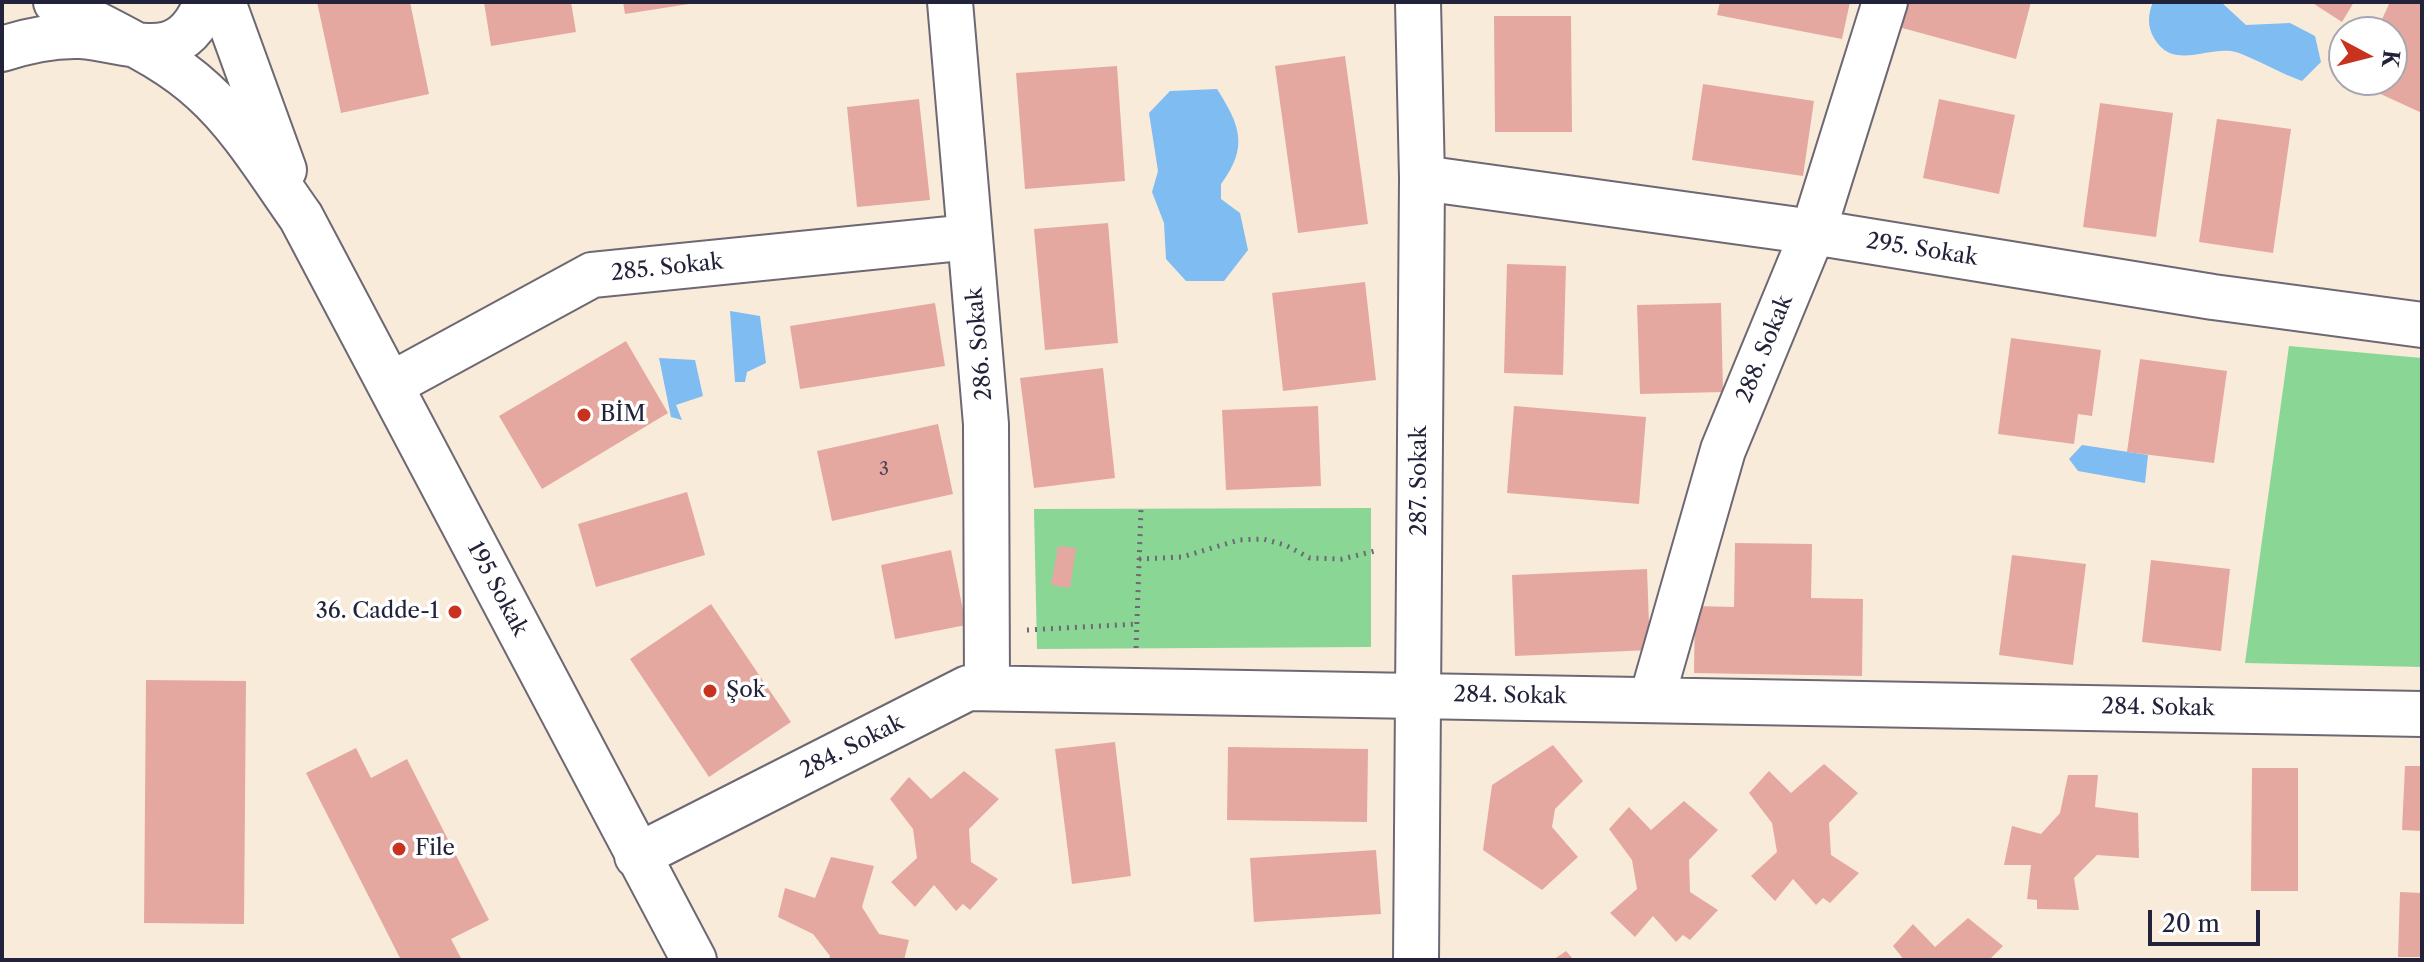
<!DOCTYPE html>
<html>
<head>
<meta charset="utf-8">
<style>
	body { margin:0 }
	#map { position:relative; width:2424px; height:962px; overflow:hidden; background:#f9ebda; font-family:"Libre Caslon Text",serif }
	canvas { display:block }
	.frame { position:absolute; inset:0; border:4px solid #22223b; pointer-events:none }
	.north { position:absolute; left:2328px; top:16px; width:80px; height:80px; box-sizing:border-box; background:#fff; border:2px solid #a7a7b1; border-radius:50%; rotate:97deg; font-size:22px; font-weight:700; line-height:32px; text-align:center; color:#22223b }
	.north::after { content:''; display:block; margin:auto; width:28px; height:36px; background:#c8321e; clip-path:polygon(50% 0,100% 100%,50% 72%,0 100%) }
	.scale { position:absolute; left:2148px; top:910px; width:112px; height:36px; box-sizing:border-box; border:4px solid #22223b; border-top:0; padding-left:10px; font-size:24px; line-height:28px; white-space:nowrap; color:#22223b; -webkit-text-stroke:6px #fff; paint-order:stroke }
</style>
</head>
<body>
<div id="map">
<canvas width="2424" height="962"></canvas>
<div class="frame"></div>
<div class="north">K</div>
<div class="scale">20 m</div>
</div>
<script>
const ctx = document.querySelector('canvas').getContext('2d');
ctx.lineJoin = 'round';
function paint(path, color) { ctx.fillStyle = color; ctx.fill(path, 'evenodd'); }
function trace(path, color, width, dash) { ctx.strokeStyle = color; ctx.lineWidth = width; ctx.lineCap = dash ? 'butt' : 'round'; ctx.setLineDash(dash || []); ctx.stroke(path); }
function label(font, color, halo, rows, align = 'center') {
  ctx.font = font + ' "Libre Caslon Text",serif'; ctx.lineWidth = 7; ctx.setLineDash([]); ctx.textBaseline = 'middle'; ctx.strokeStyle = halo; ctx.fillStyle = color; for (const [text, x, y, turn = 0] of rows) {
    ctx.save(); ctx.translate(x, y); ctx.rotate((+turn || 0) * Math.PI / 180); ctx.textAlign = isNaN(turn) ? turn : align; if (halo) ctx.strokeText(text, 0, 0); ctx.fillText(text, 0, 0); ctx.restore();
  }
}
paint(new Path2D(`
	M2289,346L2422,358V667L2245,663Z
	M1371,508V647L1037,649L1034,509Z`), '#8ad795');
paint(new Path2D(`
	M2153,2H2221L2246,25L2290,23L2315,36L2321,62L2302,81C2280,73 2260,61 2239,53C2211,43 2174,73 2154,38C2147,26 2148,14 2153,2Z
	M1217,89C1240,125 1249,147 1221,184V199L1240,213L1248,250L1224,281H1186L1166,259L1164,223L1152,192L1158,171L1149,113L1170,91Z
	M730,311L760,316L766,363L747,372L745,382H735Z
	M659,358L695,360L703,396L676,405L682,420L671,417Z
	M2082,445L2148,455L2145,483L2078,471L2069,459Z`), '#7ebcf1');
paint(new Path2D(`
	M317,2H410L429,94L341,113Z
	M484,2H571L576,32L491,46Z
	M623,2H689V4L625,14Z
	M1720,2H1850L1842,39L1717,15Z
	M1902,2H2031L2016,59L1895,26Z
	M2311,2H2354L2342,22Z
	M2390,2H2422V113L2350,80H2392V32H2376Z
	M1494,16H1571L1572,132H1495Z
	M1345,56L1368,224L1298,233L1275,66Z
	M1117,66L1125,181L1025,189L1016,73Z
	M1703,84L1814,101L1803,176L1692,160Z
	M919,99L930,200L857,207L847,107Z
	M1939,99L2015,115L1999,194L1923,178Z
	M2100,103L2173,113L2156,237L2083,227Z
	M2217,119L2291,129L2273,253L2199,242Z
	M1108,223L1118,343L1045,350L1034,229Z
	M1507,264L1566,266L1563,375L1504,373Z
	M1365,282L1376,380L1283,391L1272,293Z
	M935,303L945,366L800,389L790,326Z
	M1721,303L1723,392L1640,394L1637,305Z
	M2011,338L2101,350L2092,416L2078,414L2074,444L1998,434Z
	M626,341L668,413L542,489L499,416Z
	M2140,359L2227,371L2214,463L2127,452Z
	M1103,368L1115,478L1034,488L1020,378Z
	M1318,406L1321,486L1226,490L1222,410Z
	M1514,406L1646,417L1639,504L1507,493Z
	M938,424L953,494L832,521L817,451Z
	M687,492L705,555L596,587L578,524Z
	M1735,543L1812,544L1811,598L1863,599L1862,676L1694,673L1695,606L1734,607Z
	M1058,546L1076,548L1070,588L1051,585Z
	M951,550L966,625L895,639L881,565Z
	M2012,555L2086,564L2073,665L1999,655Z
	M2151,560L2230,569L2221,651L2142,642Z
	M1647,569L1650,650L1515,656L1512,575Z
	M711,604L791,722L709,777L630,659Z
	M146,680L246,681L244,924L144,923Z
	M1115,742L1131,876L1072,884L1055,749Z
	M1553,745L1583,781L1555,809L1552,827L1578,857L1542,890L1483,850L1492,785Z
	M1228,747L1368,749L1367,822L1227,820Z
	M356,748L371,778L407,759L489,920L451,939L462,960H401L306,773Z
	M1824,764L1858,793L1829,823L1831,855L1859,873L1830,903L1823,898L1816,905L1793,879L1775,901L1751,876L1777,852L1772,823L1749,793L1769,771L1791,793Z
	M2405,766H2422V831L2402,830Z
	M2252,768H2298V891H2251Z
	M964,771L999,799L969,829L971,862L998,879L970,910L963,904L956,911L934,885L915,907L891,882L917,858L913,829L890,799L909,777L931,799Z
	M2068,775H2098L2095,807L2138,813L2139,858L2097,855L2074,878L2079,910L2037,909V900L2027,899L2031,865H2004L2012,826L2041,834L2060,813Z
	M1684,801L1718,830L1689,860L1690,892L1718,910L1690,940L1683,935L1676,942L1653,916L1635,937L1610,913L1637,889L1632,860L1609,829L1629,807L1651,830Z
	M1376,850L1381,914L1254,922L1250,858Z
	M831,857L874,866L862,907L879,934L909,940L904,960H829L830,956L813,934L778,917L785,888L815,898Z
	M2400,892L2422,893V957H2398Z
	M1968,918L2003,946L1989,960H1904L1893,946L1913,924L1935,947Z
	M1566,951L1574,960H1553Z`), '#e5a8a1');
const minor = new Path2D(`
	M56,2C105,31 161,52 203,91C242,126 271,175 301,217L694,960
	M223,2L284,170
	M950,2L986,424L987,688
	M2,49C26,41 55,35 81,36C132,40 181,70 206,2
	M1422,178L1813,232L2213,297L2422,325
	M390,385L592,275L970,237
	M1652,698L1723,450L1813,232L1885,2
	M637,856L968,688L2422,714
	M1416,960L1422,178L1418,2`);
trace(minor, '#6d6873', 48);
trace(new Path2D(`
	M1139,559L1182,557L1239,540L1263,539L1285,545L1310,558L1342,559L1379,550
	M1027,630L1137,624
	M1136,648L1141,509`), '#6d6873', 5, [2, 6]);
trace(minor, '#fff', 44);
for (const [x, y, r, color] of [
	[584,415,8,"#c8321e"],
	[455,612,8,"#c8321e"],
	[710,691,8,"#c8321e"],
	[399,849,8,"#c8321e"]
]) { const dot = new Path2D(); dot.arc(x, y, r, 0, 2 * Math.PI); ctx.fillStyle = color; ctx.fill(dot); trace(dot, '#fff', 3); }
label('18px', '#534454', null, [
	["3",884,470]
]);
label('22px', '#22223b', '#fff', [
	["295. Sokak",1922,250,9],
	["285. Sokak",667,268,-6],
	["286. Sokak",980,344,-95],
	["288. Sokak",1765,349,-68],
	["287. Sokak",1420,481,-90],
	["195 Sokak",497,589,62],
	["284. Sokak",1510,696,1],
	["284. Sokak",2158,708,1],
	["284. Sokak",852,747,-27]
]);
label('22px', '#22223b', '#fff', [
	["BİM",600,415],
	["36. Cadde-1",439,612,"right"],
	["Şok",726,691],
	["File",415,849]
], 'left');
</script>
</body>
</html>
